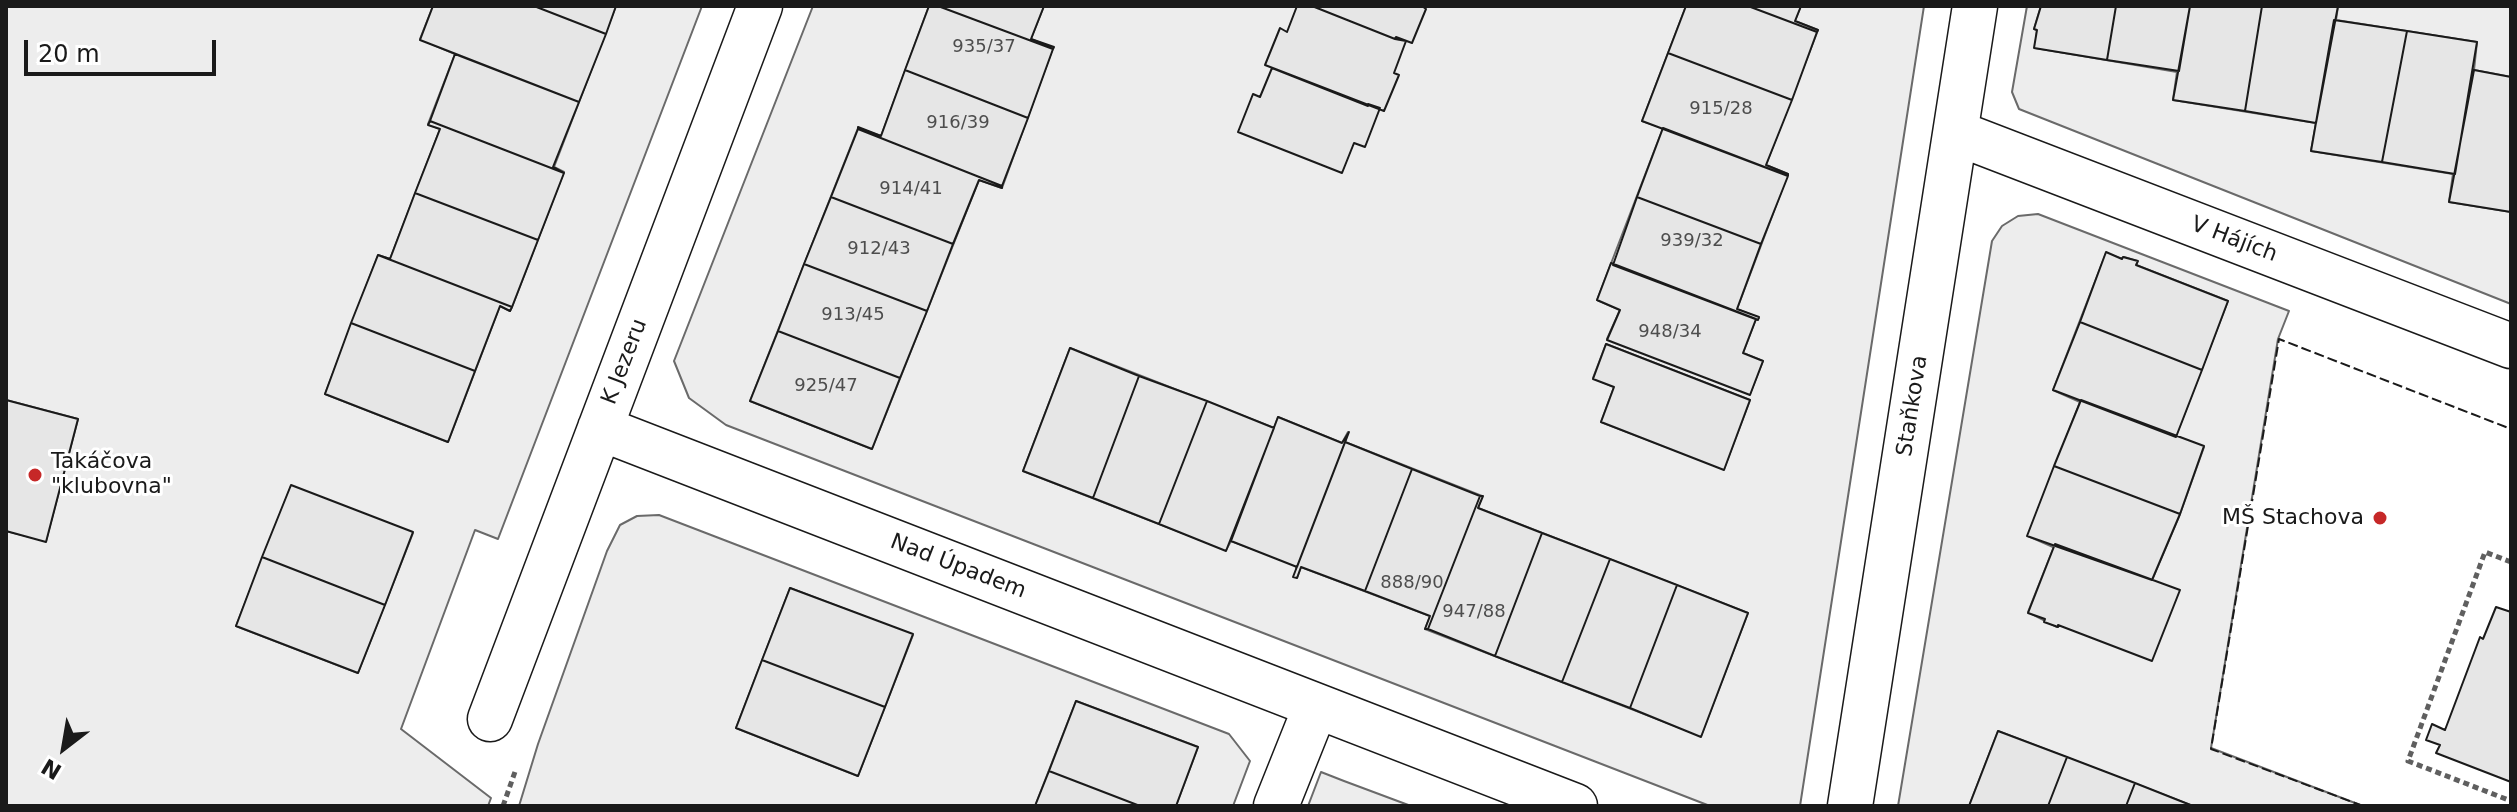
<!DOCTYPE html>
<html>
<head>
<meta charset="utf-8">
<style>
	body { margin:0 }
	#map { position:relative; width:2517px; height:812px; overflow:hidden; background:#fff; font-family:"DejaVu Sans",sans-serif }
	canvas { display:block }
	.frame { position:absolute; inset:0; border:8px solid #1a1a1a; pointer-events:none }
	.north { position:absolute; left:24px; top:708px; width:80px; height:80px; -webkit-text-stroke:6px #fff; paint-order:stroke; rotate:211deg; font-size:22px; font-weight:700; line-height:32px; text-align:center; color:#1a1a1a }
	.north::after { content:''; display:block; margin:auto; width:28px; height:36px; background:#1a1a1a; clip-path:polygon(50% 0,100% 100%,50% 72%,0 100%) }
	.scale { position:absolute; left:24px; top:40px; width:192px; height:36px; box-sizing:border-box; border:4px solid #1a1a1a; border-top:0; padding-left:10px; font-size:24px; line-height:28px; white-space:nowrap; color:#1a1a1a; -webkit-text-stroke:6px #fff; paint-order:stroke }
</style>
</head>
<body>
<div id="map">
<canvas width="2517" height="812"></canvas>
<div class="frame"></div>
<div class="north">N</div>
<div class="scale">20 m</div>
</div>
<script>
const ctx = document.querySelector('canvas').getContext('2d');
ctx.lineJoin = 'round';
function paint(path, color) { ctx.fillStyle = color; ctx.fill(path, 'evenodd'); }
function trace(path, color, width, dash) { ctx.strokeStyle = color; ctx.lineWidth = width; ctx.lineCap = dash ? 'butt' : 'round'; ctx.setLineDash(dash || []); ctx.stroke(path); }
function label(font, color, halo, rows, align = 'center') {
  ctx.font = font + ' "DejaVu Sans",sans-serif'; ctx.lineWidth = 6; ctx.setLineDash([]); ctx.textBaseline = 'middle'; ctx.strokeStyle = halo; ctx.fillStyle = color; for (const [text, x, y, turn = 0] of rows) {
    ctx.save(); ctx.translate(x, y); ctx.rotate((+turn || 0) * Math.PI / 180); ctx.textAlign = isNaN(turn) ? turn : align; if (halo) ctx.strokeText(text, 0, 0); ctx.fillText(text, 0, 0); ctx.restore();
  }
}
const built = new Path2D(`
	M6,6H433L420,39L455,54L428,124L440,129L390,259L378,255L325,394L448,442L500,306L510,311L512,307L564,172L554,167L616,6H702L498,539L475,530L401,729L491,798L488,806H6V531L46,541L78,419L6,400ZM291,486L413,533L358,673L236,626Z
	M813,6H929L881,136L858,128L750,401L872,449L979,180L1002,188L1053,48L1031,39L1044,6H1686L1642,121L1663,128L1597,300L1620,310L1607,339L1750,394L1763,361L1743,353L1756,319L1759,318L1737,309L1788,174L1766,165L1818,30L1795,21L1801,6H1924L1800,806H1710L726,425L689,398L674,361ZM1606,344L1750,400L1724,469L1601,422L1614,387L1593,378ZM1070,348L1274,428L1278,417L1342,443L1348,432L1345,442L1482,496L1478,508L1748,613L1701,736L1425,629L1430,616L1301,567L1297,578L1296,565L1231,541L1226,550L1023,471Z
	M2027,6H2041L2034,29L2037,30L2035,48L2177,72L2173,100L2316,123L2311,151L2453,174L2449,202L2511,212V304L2019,109L2012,92Z
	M2338,6H2511V77L2474,70L2477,42L2336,20Z
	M2038,214L2289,311L2278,339L2211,748L2363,806H2193L1998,731L1969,806H1898L1992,241L2002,226L2018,216ZM2106,253L2122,259L2124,257L2137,261L2136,265L2228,301L2176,436L2204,447L2180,514L2152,580L2057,627L2028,612L2055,544L2053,547L2028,536L2080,402L2053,390Z
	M659,515L1229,734L1250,761L1233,806H1176L1198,747L1076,701L1035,806H519L538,744L607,551L620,525L637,516ZM790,588L913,635L858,776L736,728Z
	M1321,772L1344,781L1411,806H1308Z`);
paint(built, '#ededed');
trace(built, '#6a6a6a', 2);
const building = new Path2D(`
	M433,6H534L606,34L579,102L420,40Z
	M534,6H616L606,34Z
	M929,6H938L1053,49L1028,118L905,70Z
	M938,6H1044L1031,39L1054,47L1053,49Z
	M1297,6H1312L1395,39L1406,41L1394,73L1399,75L1384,111L1265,65L1280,28L1287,32Z
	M1312,6H1422L1426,9L1412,43L1396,37L1395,39Z
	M1686,6H1748L1817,32L1792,100L1668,53Z
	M1748,6H1801L1795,21L1818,30L1817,32Z
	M2041,6H2116L2107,60L2034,48L2037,30L2034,29Z
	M2116,6H2190L2179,71L2107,60Z
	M2190,6H2262L2245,111L2173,100Z
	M2262,6H2338L2316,123L2245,111Z
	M2334,20L2407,31L2382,162L2311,151Z
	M2407,31L2477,42L2455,174L2382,162Z
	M1668,53L1792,100L1766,165L1788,174V176L1642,121Z
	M455,54L579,102L553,167L564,173L430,121Z
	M1272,68L1368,106V104L1380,108L1365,147L1354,143L1342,173L1238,132L1253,94L1260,97Z
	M905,70L1028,118L1002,186L858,129V127L881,136Z
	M2474,70L2511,77V212L2449,202Z
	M430,121L564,173L538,240L415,193L440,129L428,125Z
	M1663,128L1788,176L1761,244L1637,197Z
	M858,129L1002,186V188L979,180L953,244L831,197Z
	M415,193L538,240L512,307L378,255L390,259Z
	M831,197L953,244L927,311L804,264Z
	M1637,197L1761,244L1737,309L1759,317L1758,320L1613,265Z
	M2106,252L2122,259L2123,257L2138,261L2136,265L2228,301L2202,370L2080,322Z
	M378,255L512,307L510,311L500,306L475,371L351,323Z
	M1611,263L1756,319L1743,353L1763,361L1750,395L1607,340L1620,310L1597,300Z
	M804,264L927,311L900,378L778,331Z
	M2080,322L2202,370L2176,437L2053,390Z
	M351,323L475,371L448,442L325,394Z
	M778,331L900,378L872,449L750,401Z
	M1606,344L1750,400L1724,470L1601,422L1614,387L1593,379Z
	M1070,348L1139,376L1093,498L1023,471Z
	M1139,376L1207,401L1159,524L1093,498Z
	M6,400L78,419L46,542L6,531Z
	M2081,400L2204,446L2180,514L2054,466Z
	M1207,401L1274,428L1226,551L1159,524Z
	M1278,417L1342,443L1349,432L1297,567L1231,541Z
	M1345,442L1412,469L1365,591L1301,567L1297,578L1293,577Z
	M2054,466L2180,514L2152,580L2027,536Z
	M1412,469L1480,496L1428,629H1425L1430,616L1365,591Z
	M291,485L413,532L385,605L262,557Z
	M1480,496H1483L1478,508L1542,533L1495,656L1428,629Z
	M1542,533L1610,559L1562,682L1495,656Z
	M2055,544L2180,590L2152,661L2058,625V627L2044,622L2045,619L2028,613Z
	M262,557L385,605L358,673L236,626Z
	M1610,559L1677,585L1630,708L1562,682Z
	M1677,585L1748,613L1701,737L1630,708Z
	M790,588L913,634L885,707L762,660Z
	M2496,607L2511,612V782L2436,753L2440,745L2426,740L2432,724L2445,730L2480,637L2483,639Z
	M762,660L885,707L858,776L736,728Z
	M1076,701L1198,747L1176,806H1140L1049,771Z
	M1998,731L2067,757L2048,806H1969Z
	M2067,757L2135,783L2126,806H2048Z
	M1049,771L1140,806H1035Z
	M2135,783L2193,806H2126Z`);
paint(building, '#e6e6e6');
trace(building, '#1a1a1a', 2);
const minor = new Path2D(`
	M1957,133L2511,346
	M600,428L1575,806
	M490,719L760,6
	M1276,806L1316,706
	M1850,806L1975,6`);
trace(minor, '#1a1a1a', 47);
trace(new Path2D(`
	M2511,562L2485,552L2408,761L2511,801
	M503,806L516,769`), '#5f5f5f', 5, [6, 4]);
trace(minor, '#fff', 44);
trace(new Path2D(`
	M2363,806L2211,749L2279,339L2511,429`), '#1a1a1a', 2, [10, 4]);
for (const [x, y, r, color] of [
	[35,475,8,"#c62828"],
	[2380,518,8,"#c62828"]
]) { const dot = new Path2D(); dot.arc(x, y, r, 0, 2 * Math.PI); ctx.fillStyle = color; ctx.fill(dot); trace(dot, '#fff', 3); }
label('18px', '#4d4d4d', null, [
	["935/37",984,47],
	["915/28",1721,109],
	["916/39",958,123],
	["914/41",911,189],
	["939/32",1692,241],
	["912/43",879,249],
	["913/45",853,315],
	["948/34",1670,332],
	["925/47",826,386],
	["888/90",1412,583],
	["947/88",1474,612]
]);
label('22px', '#1a1a1a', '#fff', [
	["V Hájích",2234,240,21],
	["K Jezeru",625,362,-69],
	["Staňkova",1913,406,-81],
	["Nad Úpadem",958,567,21]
]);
label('22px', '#1a1a1a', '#fff', [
	["Takáčova",51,462],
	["\"klubovna\"",51,487],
	["MŠ Stachova",2364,518,"right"]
], 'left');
</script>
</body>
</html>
